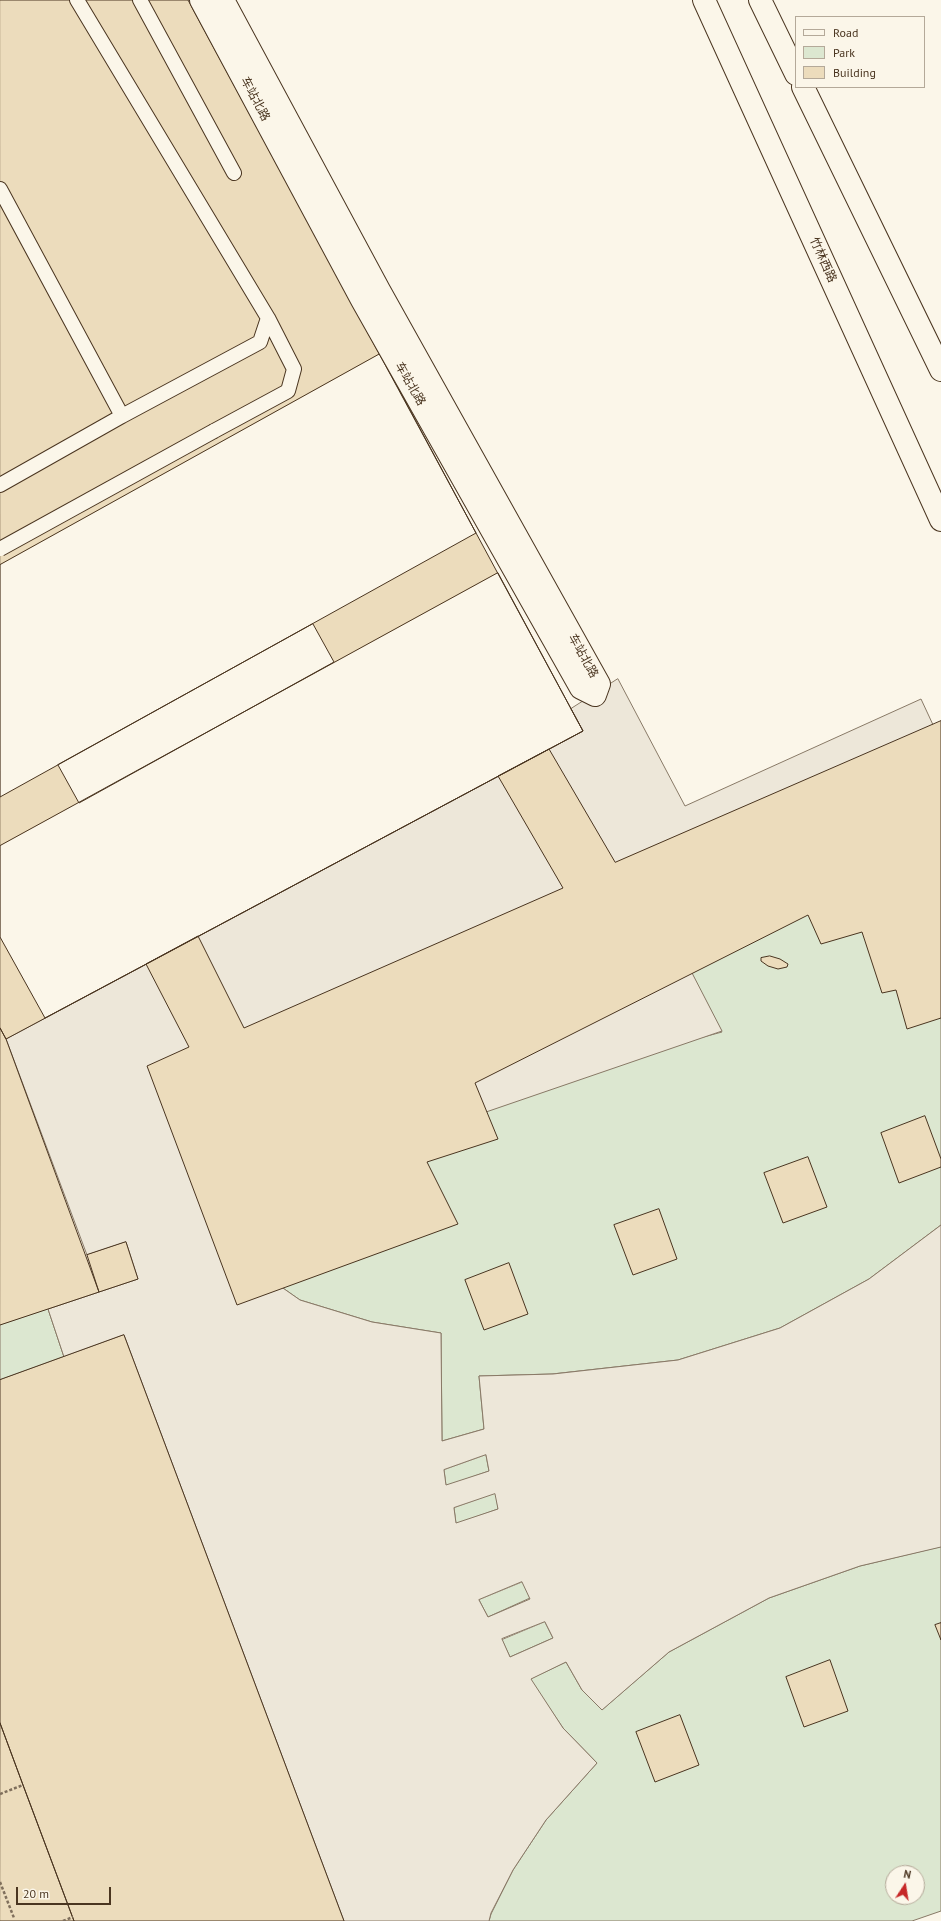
<!DOCTYPE html>
<html>
<head>
<meta charset="utf-8">
<style>
	body { margin:0 }
	#map { position:relative; width:941px; height:1921px; overflow:hidden; background:#fbf6e9; font-family:"PT Sans",sans-serif }
	canvas { display:block }
	.legend { position:absolute; left:795px; top:16px; width:130px; height:72px; box-sizing:border-box; background:#fbf6e9; border:1px solid #b4a999; margin:0; padding:5px 7px; list-style:none; font-size:12px; color:#4a3520 }
	.legend li { display:flex; align-items:center; gap:8px; height:20px }
	.legend b { width:20px; border:1px solid #b4a999 }
	.north { position:absolute; left:885px; top:1865px; width:40px; height:40px; box-sizing:border-box; background:#fbf6e9; border:1px solid #b4a999; border-radius:50%; rotate:12deg; font-size:11px; font-weight:700; line-height:16px; text-align:center; color:#4a3520 }
	.north::after { content:''; display:block; margin:auto; width:14px; height:18px; background:#c62828; clip-path:polygon(50% 0,100% 100%,50% 72%,0 100%) }
	.scale { position:absolute; left:16px; top:1887px; width:95px; height:18px; box-sizing:border-box; border:2px solid #4a3520; border-top:0; padding-left:5px; font-size:12px; line-height:14px; white-space:nowrap; color:#4a3520; -webkit-text-stroke:3px #fbf6e9; paint-order:stroke }
</style>
</head>
<body>
<div id="map">
<canvas width="941" height="1921"></canvas>
<ul class="legend">
<li><b style="height:5px;background:#fbf6e9"></b>Road</li>
<li><b style="height:11px;background:#dce7d0"></b>Park</li>
<li><b style="height:11px;background:#ecdcbc"></b>Building</li>
</ul>
<div class="north">N</div>
<div class="scale">20 m</div>
</div>
<script>
const ctx = document.querySelector('canvas').getContext('2d');
ctx.lineJoin = 'round';
function paint(path, color) { ctx.fillStyle = color; ctx.fill(path, 'evenodd'); }
function trace(path, color, width, dash) { ctx.strokeStyle = color; ctx.lineWidth = width; ctx.lineCap = dash ? 'butt' : 'round'; ctx.setLineDash(dash || []); ctx.stroke(path); }
function label(font, color, halo, rows, align = 'center') {
  ctx.font = font + ' "PT Sans","Noto Sans SC",sans-serif'; ctx.lineWidth = 3; ctx.setLineDash([]); ctx.textBaseline = 'middle'; ctx.strokeStyle = halo; ctx.fillStyle = color; for (const [text, x, y, turn = 0] of rows) {
    ctx.save(); ctx.translate(x, y); ctx.rotate((+turn || 0) * Math.PI / 180); ctx.textAlign = isNaN(turn) ? turn : align; if (halo) ctx.strokeText(text, 0, 0); ctx.fillText(text, 0, 0); ctx.restore();
  }
}
const green = new Path2D(`
	M941,800V1225L869,1279L780,1328L678,1360L552,1374L479,1376L484,1429L442,1441L441,1333L372,1322L300,1300L240,1258L208,1169L722,1032L674,940Z
	M48,1309L64,1357L0,1380V1325Z
	M486,1455L489,1471L446,1486L444,1470Z
	M496,1493L498,1509L456,1524L454,1508Z
	M941,1547V1911L912,1921H489L491,1914L513,1870L546,1820L597,1763L563,1728L530,1679L566,1662L582,1690L603,1709L669,1652L769,1598L860,1566ZM893,1873H917V1897H893Z
	M523,1582L530,1598L488,1617L479,1600Z
	M545,1622L553,1638L510,1657L502,1640Z`);
paint(green, '#dce7d0');
trace(green, '#887966', 1);
const parking = new Path2D(`
	M618,679L685,806L921,699L941,742L675,940L722,1031L454,1123L240,1258L300,1300L372,1322L441,1333L442,1441L484,1429L479,1376L553,1374L678,1360L780,1328L869,1279L941,1225V1547L860,1566L769,1598L669,1652L602,1710L582,1690L566,1662L531,1679L563,1728L597,1763L546,1820L513,1870L491,1913L489,1921H344L124,1335L64,1357L48,1309L138,1279L126,1242L87,1255L6,1039L583,731L571,709ZM486,1455L489,1471L446,1485L444,1470ZM495,1494L498,1509L456,1523L454,1508ZM522,1582L530,1599L488,1617L479,1600ZM545,1622L553,1638L510,1657L502,1639Z`);
paint(parking, '#ede7d9');
trace(parking, '#887966', 1);
const building = new Path2D(`
	M0,0H188L583,731L6,1039L0,1028Z
	M380,354L476,533L0,797V565Z
	M498,573L583,731L45,1018L0,937V846Z
	M313,624L334,662L79,803L58,765Z
	M941,721V1018L907,1029L896,990L882,993L862,932L821,944L808,915L475,1083L498,1139L427,1162L458,1224L237,1305L147,1066L189,1047L146,964L198,936L244,1028L563,888L498,776L549,749L615,862Z
	M770,956L780,959L788,964L787,967L778,969L768,966L761,961V958Z
	M0,1028L6,1039L99,1292L0,1325Z
	M925,1116L941,1159V1167L899,1183L881,1133Z
	M808,1157L827,1207L783,1223L764,1173Z
	M659,1209L677,1259L633,1275L614,1225Z
	M126,1242L138,1279L99,1292L87,1255Z
	M509,1263L528,1314L484,1330L465,1280Z
	M124,1335L344,1921H74L23,1785L0,1723V1380Z
	M941,1623V1640L935,1625Z
	M830,1660L848,1711L804,1727L786,1677Z
	M680,1715L699,1765L655,1782L636,1732Z
	M0,1723L23,1785L74,1921H0Z`);
paint(building, '#ecdcbc');
trace(building, '#4a3520', 1);
const lane = new Path2D(`
	M140,0L234,173
	M0,189L122,416
	M214,431L288,391L294,369L268,318
	M0,485L122,416L260,342L268,318L77,0`);
const street = new Path2D(`
	M201,0L362,300L581,688L595,695L599,684L379,290L223,0`);
const secondary = new Path2D(`
	M704,0L941,520
	M760,0L796,74
	M803,87L941,370`);
trace(lane, '#4a3520', 16);
trace(street, '#4a3520', 24);
trace(secondary, '#4a3520', 24);
trace(new Path2D(`
	M0,1794L23,1785
	M0,1882L14,1918
	M63,1921L73,1917`), '#7f6f5c', 2.5, [3, 2]);
trace(lane, '#fbf6e9', 14);
trace(street, '#fbf6e9', 22);
trace(secondary, '#fbf6e9', 22);
const laneBridge = new Path2D(`
	M0,549L214,431`);
trace(laneBridge, '#4a3520', 16, []);
trace(laneBridge, '#fbf6e9', 14);
label('12px', '#4a3520', '#fbf6e9', [
	["车站北路",255,99,62],
	["竹林西路",823,260,66],
	["车站北路",410,384,60],
	["车站北路",583,656,61]
]);
</script>
</body>
</html>
